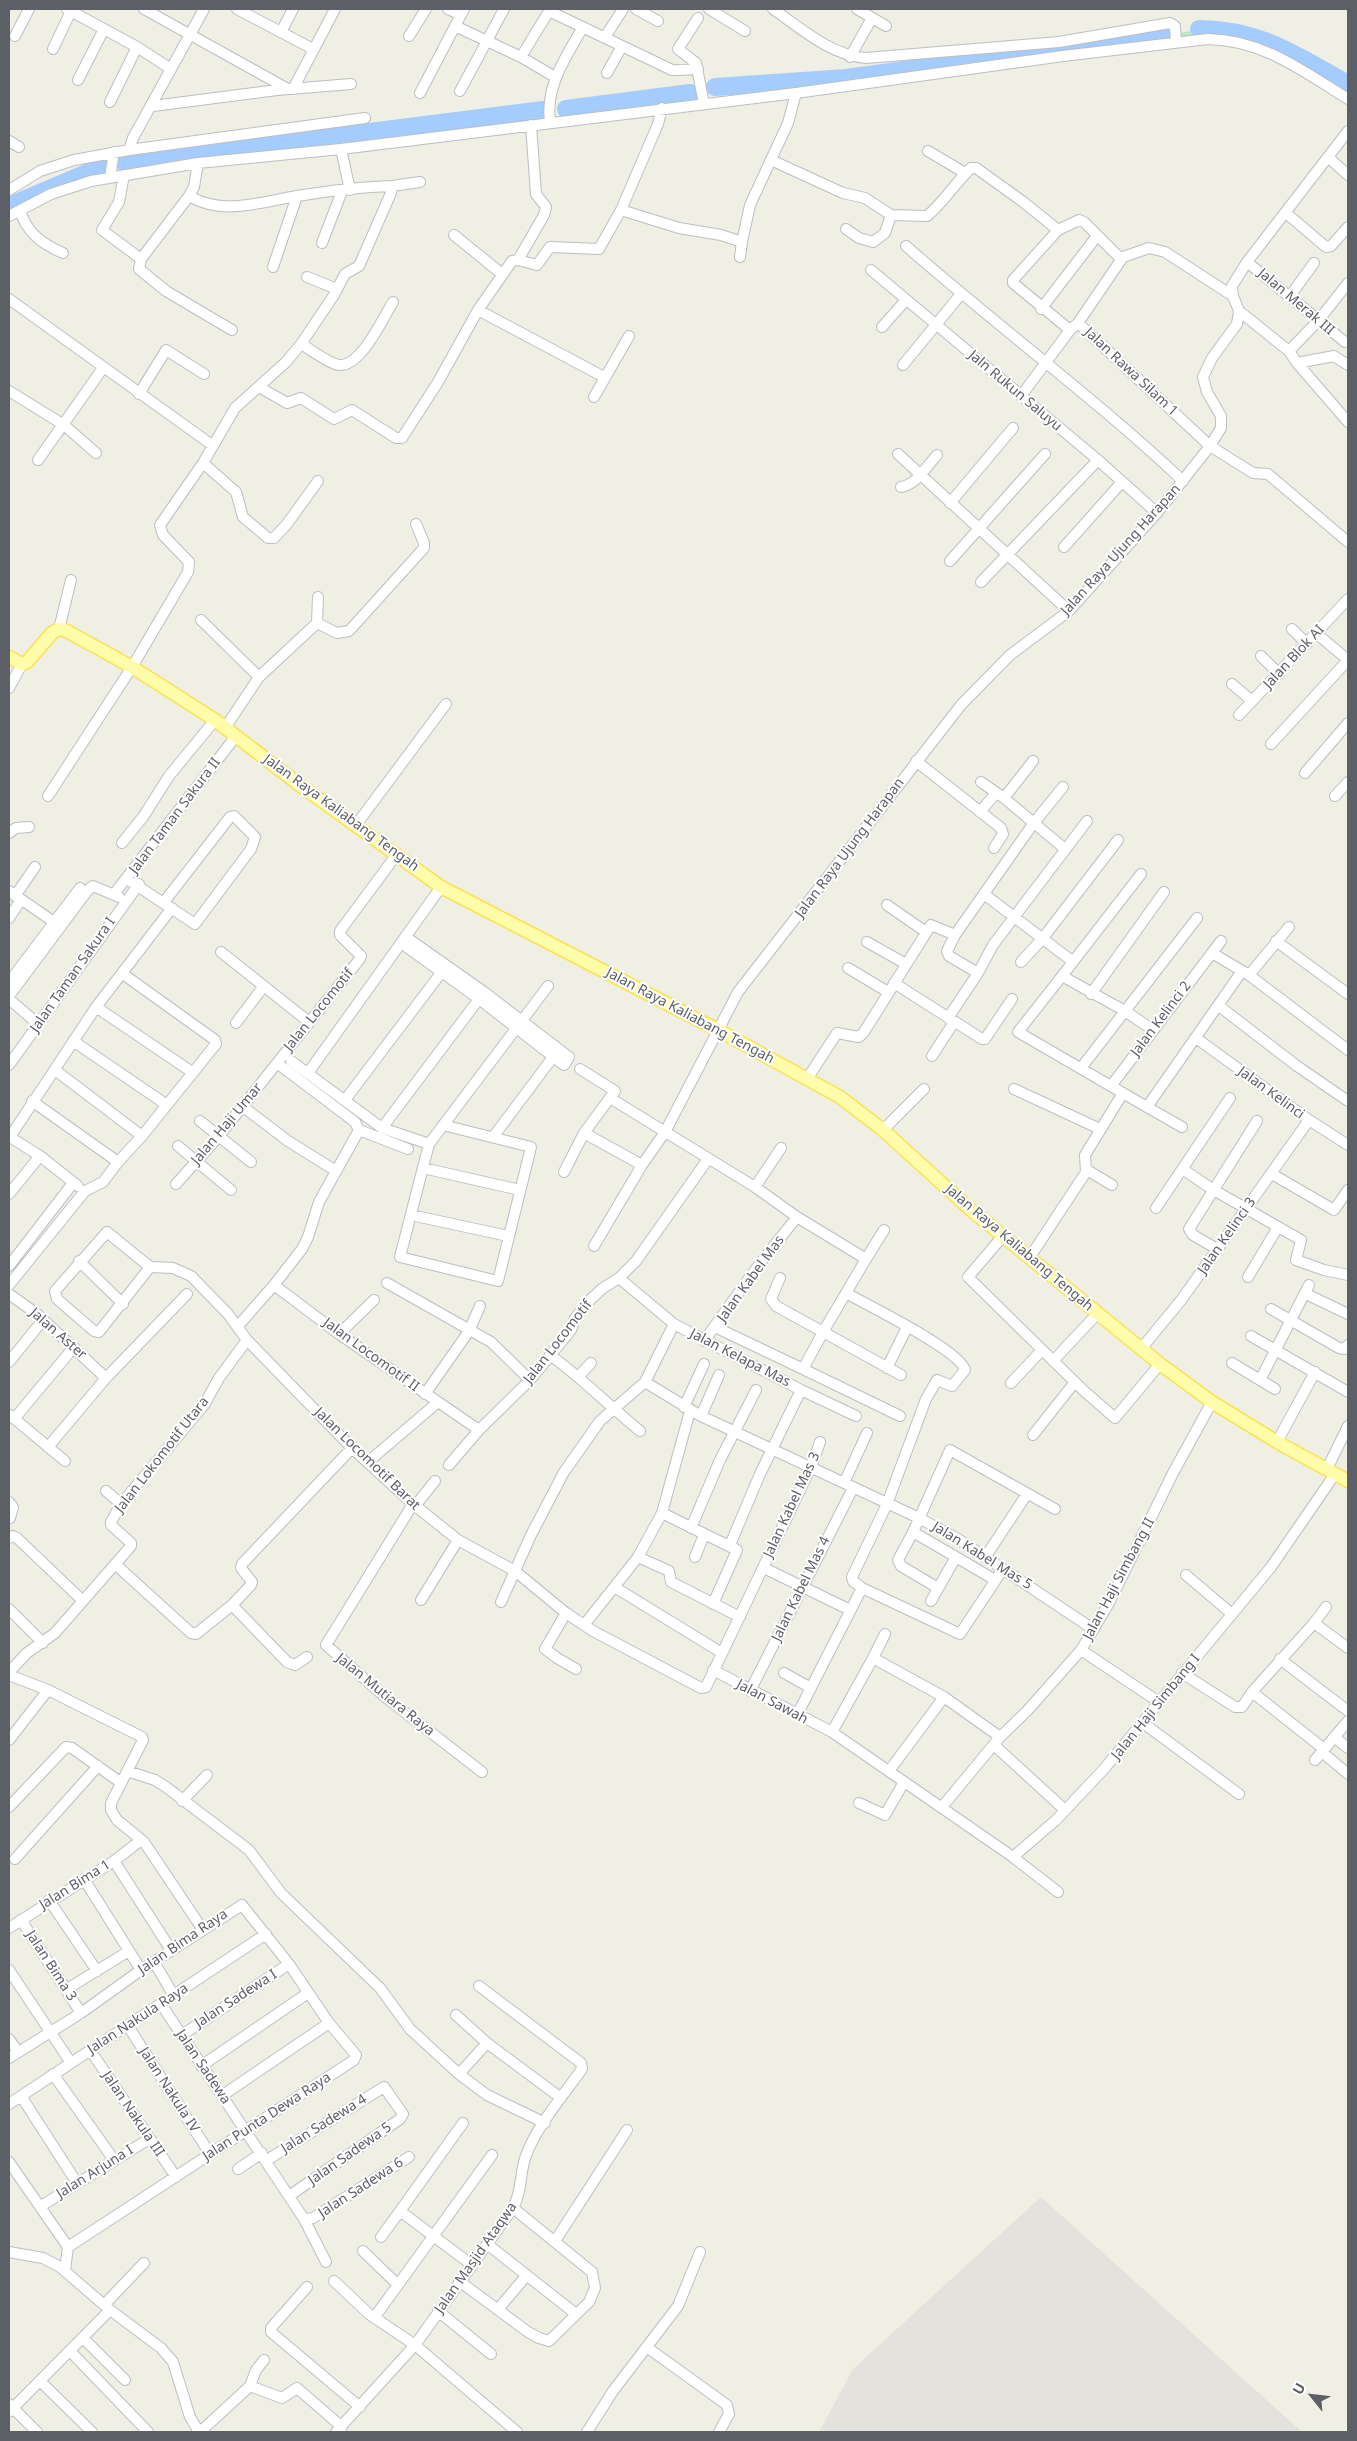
<!DOCTYPE html>
<html>
<head>
<meta charset="utf-8">
<style>
	body { margin:0 }
	#map { position:relative; width:1357px; height:2441px; overflow:hidden; background:#f0efe4; font-family:"Noto Sans",sans-serif }
	canvas { display:block }
	.frame { position:absolute; inset:0; border:10px solid #5c5f66; pointer-events:none }
	.north { position:absolute; left:1287px; top:2371px; width:50px; height:50px; -webkit-text-stroke:4px #fff; paint-order:stroke; rotate:299deg; font-size:14px; font-weight:700; line-height:20px; text-align:center; color:#5c5f66 }
	.north::after { content:''; display:block; margin:auto; width:18px; height:22px; background:#5c5f66; clip-path:polygon(50% 0,100% 100%,50% 72%,0 100%) }
</style>
</head>
<body>
<div id="map">
<canvas width="1357" height="2441"></canvas>
<div class="frame"></div>
<div class="north">U</div>
</div>
<script>
const ctx = document.querySelector('canvas').getContext('2d');
ctx.lineJoin = 'round';
function paint(path, color) { ctx.fillStyle = color; ctx.fill(path, 'evenodd'); }
function trace(path, color, width, dash) { ctx.strokeStyle = color; ctx.lineWidth = width; ctx.lineCap = dash ? 'butt' : 'round'; ctx.setLineDash(dash || []); ctx.stroke(path); }
function label(font, color, halo, rows, align = 'center') {
  ctx.font = font + ' "Noto Sans",sans-serif'; ctx.lineWidth = 4; ctx.setLineDash([]); ctx.textBaseline = 'middle'; ctx.strokeStyle = halo; ctx.fillStyle = color; for (const [text, x, y, turn = 0] of rows) {
    ctx.save(); ctx.translate(x, y); ctx.rotate((+turn || 0) * Math.PI / 180); ctx.textAlign = isNaN(turn) ? turn : align; if (halo) ctx.strokeText(text, 0, 0); ctx.fillText(text, 0, 0); ctx.restore();
  }
}
paint(new Path2D(`
	M1041,2197L1302,2432H819L853,2369Z`), '#e4e2dc');
paint(new Path2D(`
	M1199,29C1262,30 1295,55 1348,84V99L1243,42H1176V34Z`), '#bfe9c4');
trace(new Path2D(`
	M1199,29C1262,30 1295,55 1348,84
	M715,87L846,78L1171,34
	M566,109L690,93
	M125,163L543,110
	M9,206L89,172L104,168`), '#a5ccff', 18);
const minor = new Path2D(`
	M67,9L137,47L171,69
	M144,9L288,89
	M237,9L313,49
	M448,9L461,15
	M636,9L658,21
	M709,9L745,31
	M773,9C802,29 830,55 866,58L1059,42L1170,23L1175,26L1176,42
	M857,9L886,26
	M698,18L678,49L696,63L704,104
	M455,26L521,57L555,77
	M281,32L293,9
	M15,36L29,9
	M409,36L426,9
	M605,37L623,9
	M53,49L71,11
	M521,57L549,11L672,70
	M850,57L872,18
	M677,70L698,69
	M607,73L622,46
	M78,80L104,29
	M293,89L335,9
	M460,91L504,9
	M420,93L464,9
	M110,102L137,47
	M153,106L277,90L351,84
	M550,122C545,86 566,57 583,27
	M9,141L19,147
	M341,149L350,190
	M129,150L133,138L204,9
	M928,151L965,173
	M1329,158L1348,175
	M771,160L843,193L865,198L891,215L927,216C944,202 955,183 971,168H976L1022,201L1058,230
	M198,163L194,187L189,196L141,259L139,269L166,291L232,330
	M124,175L119,202L102,230L141,259
	M110,177L114,152
	M392,186L420,182
	M9,190L40,171L74,160L129,150L365,118
	M20,210C26,232 42,244 63,253
	M621,210L658,124L662,108
	M1286,213L1326,247L1331,246L1348,227
	M9,216L51,194L91,181L198,163L341,149L796,93L1063,56L1208,39C1263,40 1303,71 1348,99
	M846,229L859,238L873,242L885,233L891,215
	M454,235L502,274
	M322,243L342,191
	M906,246C997,326 1095,398 1183,481
	M740,257L742,242
	M518,260L537,265L550,247L599,249L621,210L679,228L721,235L742,242L750,205L788,123L796,93
	M1247,262L1345,342
	M273,267L297,196
	M871,270L1098,460L1157,513
	M307,277L337,289
	M1233,296L1165,252L1149,248L1120,258L1084,222L1079,220L1058,230L1013,280V283L1070,330L1078,323L1210,446L1253,473L1268,474L1348,542
	M1290,296L1314,263
	M9,299L212,445
	M1041,309L1097,236
	M478,310L604,377
	M1239,311L1289,351L1297,363L1334,356L1348,365
	M1078,323L1123,257
	M882,327L906,300
	M301,344C312,350 327,363 339,365C361,367 383,318 393,302
	M1289,351L1318,321L1348,283
	M1297,363L1348,422
	M903,365L961,294
	M259,387L287,403L301,398L334,419L352,410L396,438H402L438,382L478,310L512,261L518,260L544,215L546,207L536,194L531,125
	M9,391L64,425L96,453
	M139,394L166,350L204,374
	M1021,396L1070,330
	M594,397L629,336
	M898,454L1069,611
	M38,460L103,368
	M203,463L236,492L243,517L268,538H274L287,524L318,481
	M901,487C916,485 927,466 937,455
	M950,503L1013,428
	M1064,547L1122,482
	M950,561L1045,454
	M981,582L1098,460
	M201,620L259,677
	M317,623L337,633L349,631L424,548V543L416,524
	M59,629L71,580
	M1292,629L1307,644
	M1317,634L1348,660
	M1261,656L1279,674
	M1232,684L1252,701
	M9,688L22,664
	M1239,715L1348,599
	M225,728L259,677L317,623L318,597
	M1271,744L1348,660
	M916,761L1001,828L1003,834L994,848
	M1305,773L1348,723
	M981,782L1004,798L1065,849
	M48,796L132,667L188,572L189,562L163,535L160,525L203,463L235,408L286,362L301,344L334,295L345,274L359,266L391,193L392,186C361,187 328,191 297,196C261,202 223,216 189,196
	M1335,796L1348,782
	M1004,798L1033,761
	M980,812L996,793
	M356,825L446,704
	M9,833L16,828L29,827
	M122,843L143,817L169,776L215,720
	M1141,874L1062,976L1125,1011L1153,1030
	M127,879L195,924L251,849L255,837L234,816L230,817L164,902
	M9,891L54,922
	M114,894L236,736
	M984,894L1072,961
	M15,896L35,867
	M887,905L926,932
	M9,918L21,900
	M1276,941L1348,994
	M867,942L906,964
	M401,943L479,999L564,1065L569,1057L484,992L406,937
	M221,952L309,1022
	M1212,953L1249,975L1348,1050
	M1021,962L1043,938L1118,840
	M848,968L888,992
	M978,973L949,956L947,951L955,935L1033,824L1063,787
	M1249,975L1289,927
	M1062,976L1018,1032L1147,1107L1242,971
	M9,982L80,888
	M894,983L982,1039H985L1012,999
	M1091,994L1164,892
	M9,996L88,890L93,886L119,897
	M9,999L38,1024
	M1219,1006L1297,1066L1348,1101
	M96,1007L192,1072
	M948,1018L978,973L993,945L1087,821
	M236,1023L264,986
	M1196,1038L1309,1120L1348,1145
	M73,1041L167,1105
	M932,1056L954,1022
	M291,1061L382,1128L429,1144
	M9,1065L139,884
	M1081,1068L1197,918
	M55,1070L142,1136
	M308,1073L441,887
	M807,1079L837,1033L859,1037L864,1032L931,925L955,935
	M1111,1086L1221,941
	M1014,1089L1100,1129
	M610,1098L755,1187L797,1217L866,1259L823,1332L803,1369L715,1327
	M345,1100L444,969
	M32,1101L118,1162
	M242,1106L288,1141L336,1171
	M1147,1107L1182,1127
	M200,1121L251,1162
	M443,1125L531,1147L498,1281L400,1257L429,1144L548,986
	M382,1128L482,995
	M359,1130L408,1149
	M883,1130L924,1089
	M584,1133L642,1165
	M10,1137L96,1007L172,908
	M10,1137L40,1156L78,1186
	M493,1137L553,1057
	M178,1146L231,1190
	M423,1168L520,1190
	M1087,1170L1112,1185
	M1184,1170L1212,1189L1301,1240L1296,1260L1324,1270L1348,1275
	M564,1172L584,1133L615,1091L580,1069
	M1272,1174L1334,1210L1348,1190
	M176,1184L219,1136L359,960L361,956L340,935V931L397,854
	M755,1187L781,1148
	M85,1191L103,1182L118,1162L142,1136L216,1044L215,1040L123,974
	M9,1194L40,1156
	M1156,1208L1230,1098
	M411,1215L508,1236
	M107,1232L150,1267L99,1332L94,1331L57,1299L55,1291Z
	M1003,1236L968,1277L1083,1390L1115,1418L1160,1364
	M594,1246L642,1165L665,1132L738,992L961,705L1010,655L1069,611L1157,513L1210,446L1221,428V416L1207,392L1203,377L1212,358L1237,324L1239,311L1233,296L1232,286L1247,262L1348,131
	M1217,1249L1193,1235L1189,1229L1257,1121
	M1030,1257L1086,1172L1085,1155L1123,1093
	M866,1259L884,1230
	M79,1261L123,1304
	M9,1266L73,1183
	M150,1267L173,1268L191,1276L228,1314L247,1340L352,1448L413,1504L458,1540L515,1571L566,1613L593,1631L701,1688L706,1687L811,1467L820,1442
	M1248,1277L1278,1227
	M619,1278L674,1324L801,1390L856,1416
	M780,1278L771,1299L776,1306L901,1375
	M387,1283L491,1342L530,1380
	M9,1285L85,1191
	M274,1285L339,1334L479,1430
	M9,1294L37,1314L106,1378
	M1306,1294L1348,1314
	M1271,1309L1339,1348L1345,1349L1348,1345
	M238,1326L274,1285L302,1249L308,1237L319,1202L359,1130L355,1122L277,1063
	M339,1334L374,1300
	M1251,1336L1348,1392
	M704,1341L761,1262L797,1217
	M1141,1349L1182,1299L1309,1120
	M550,1355C582,1378 609,1406 640,1431
	M1053,1361L1098,1313
	M9,1362L43,1320
	M1232,1363L1275,1389
	M887,1368L907,1327
	M803,1369L900,1416
	M579,1376L591,1363
	M1260,1380L1309,1285
	M645,1382L701,1416L919,1518L958,1539L1093,1629
	M1011,1383L1042,1350
	M425,1394L469,1331L480,1306
	M684,1407L704,1364
	M10,1415L65,1461
	M701,1416L719,1375
	M14,1419L74,1347
	M1033,1435L1075,1382
	M1277,1442L1315,1372
	M48,1447L106,1378L187,1294
	M369,1461L437,1403
	M449,1465L479,1430L530,1380L571,1330L575,1318L590,1300L603,1288L619,1278L636,1261L708,1159
	M1327,1469L1348,1426
	M844,1483L867,1433
	M106,1491L121,1504
	M9,1502L13,1507L10,1518
	M413,1504L326,1645L384,1696L482,1772
	M415,1506L435,1481
	M662,1513L737,1550L713,1604
	M691,1528L720,1460L756,1390
	M913,1532L956,1557
	M9,1538L13,1536L17,1538L82,1600
	M730,1545L760,1474L801,1390
	M986,1556L1027,1494
	M638,1557L669,1571L671,1582L740,1617
	M695,1557L704,1535
	M115,1564L191,1633L196,1634L232,1605L251,1585L252,1582L241,1568L242,1564L352,1448
	M764,1568L850,1610
	M1186,1575L1232,1614
	M616,1588L722,1653
	M862,1588L960,1634L1003,1569
	M938,1588L901,1566L898,1560L913,1532L950,1450L1055,1509
	M421,1600L458,1540
	M931,1601L956,1557L995,1580
	M501,1602L531,1535L564,1472L600,1421L645,1382L674,1324
	M232,1605L287,1662L295,1665L307,1657
	M9,1609L43,1643
	M566,1613L545,1649L557,1658L576,1669
	M1314,1623L1326,1607
	M584,1625L638,1557L662,1513L690,1411
	M1081,1650L1159,1702
	M873,1658L885,1634
	M1280,1659L1348,1711
	M713,1670L832,1732L1013,1857L1056,1820L1104,1769L1271,1567L1335,1474
	M9,1672L27,1653L55,1633L131,1546V1543L111,1525V1522L121,1504L204,1405L219,1378L247,1340
	M784,1673L811,1688
	M1182,1673L1235,1707H1242L1252,1692
	M9,1675L48,1690L142,1737L143,1740L111,1803V1810L117,1820L144,1842L203,1930
	M750,1691L853,1488
	M797,1715L862,1588L853,1581L852,1577L887,1504L926,1399L937,1380L952,1386L965,1370C960,1350 867,1305 846,1293
	M1143,1723L1239,1794
	M832,1732L873,1658L944,1697L1000,1737
	M1334,1737L1348,1748
	M9,1740L48,1690
	M994,1745L1065,1810
	M1324,1749L1252,1692L1314,1623L1348,1648
	M1322,1752L1348,1774
	M1315,1760L1348,1721
	M127,1771L155,1780L166,1787L249,1850L281,1893L380,1988L410,2029L459,2074L487,2095L545,2123
	M889,1771L944,1697
	M182,1801L207,1775
	M859,1803L885,1815L904,1782
	M9,1807L66,1747L72,1748L120,1782
	M942,1807L1000,1737L1027,1711L1081,1650L1109,1603L1173,1473L1212,1402
	M1013,1857L1058,1892
	M15,1859L98,1766
	M114,1861L171,1950
	M84,1879L141,1970
	M49,1900L97,1971
	M21,1920L81,2013
	M9,1928L114,1861L140,1841
	M154,1962L174,1996
	M9,1970L71,2063
	M67,1989L129,1951
	M161,2004L304,2219L313,2218L409,2157
	M456,2015L487,2043L561,2098
	M128,2026L210,2154
	M182,2035L289,1964
	M9,2039L18,2052
	M90,2050L176,2177
	M9,2058L81,2013L141,1970L242,1905L289,1964L329,2023L356,2055L354,2060L68,2247
	M201,2066L308,1993
	M53,2074L114,2160
	M459,2074L487,2043
	M223,2095L329,2023
	M21,2096L77,2183
	M9,2104L266,1934
	M463,2123L400,2211L472,2265
	M267,2160L384,2087L403,2114L400,2119L289,2196
	M9,2162L68,2247L65,2270
	M238,2169L262,2153
	M41,2206L149,2139
	M304,2219L326,2262
	M381,2237L400,2211
	M555,2241L627,2130
	M487,2244L576,2314
	M363,2251L398,2285
	M9,2252L43,2258L60,2267L110,2310L161,2348L173,2362L190,2417L199,2432
	M334,2281L369,2314L415,2345L517,2432
	M459,2281L528,2332L539,2338L549,2341L589,2302L595,2288L592,2272L513,2208
	M307,2287L271,2328V2332L360,2407
	M104,2305L144,2263
	M499,2308L527,2275
	M438,2311L491,2354
	M374,2318L492,2155
	M83,2338L125,2380
	M648,2348L727,2405L729,2414L719,2432
	M70,2351L148,2432
	M40,2381L92,2432
	M250,2386L256,2370L264,2360
	M9,2404L37,2432
	M9,2412L110,2310
	M200,2432L250,2386L282,2398L297,2388L342,2427
	M336,2432L415,2345L513,2208C523,2190 519,2171 527,2153C537,2126 565,2093 582,2069L581,2063L479,1986
	M587,2432L613,2391L678,2306L700,2252`);
const major = new Path2D(`
	M9,657L22,664L27,662L52,633L59,629L65,630L132,667L215,720L301,786L441,887L718,1030L840,1097L883,1130L971,1210L1160,1364L1212,1402L1277,1442L1348,1481`);
trace(minor, '#bcbec4', 12);
trace(major, '#fce251', 15);
trace(minor, '#fff', 10);
trace(major, '#fffcaa', 12);
label('14px', '#5c5f66', '#fff', [
	["Jalan Merak III",1296,302,40],
	["Jalan Rawa Silam 1",1131,372,43],
	["Jaln Rukun Saluyu",1015,391,40],
	["Jalan Raya Ujung Harapan",1121,550,-48],
	["Jalan Blok AI",1294,657,-47],
	["Jalan Raya Kaliabang Tengah",341,813,36],
	["Jalan Taman Sakura II",175,816,-53],
	["Jalan Raya Ujung Harapan",850,848,-53],
	["Jalan Taman Sakura I",73,975,-55],
	["Jalan Locomotif",319,1010,-51],
	["Jalan Raya Kaliabang Tengah",690,1016,28],
	["Jalan Kelinci 2",1161,1019,-53],
	["Jalan Kelinci",1271,1093,36],
	["Jalan Haji Umar",227,1124,-50],
	["Jalan Kelinci 3",1227,1236,-55],
	["Jalan Raya Kaliabang Tengah",1019,1248,40],
	["Jalan Kabel Mas",751,1279,-54],
	["Jalan Aster",58,1334,41],
	["Jalan Locomotif",558,1342,-52],
	["Jalan Locomotif II",371,1355,36],
	["Jalan Kelapa Mas",740,1358,27],
	["Jalan Lokomotif Utara",162,1455,-52],
	["Jalan Locomotif Barat",367,1459,44],
	["Jalan Kabel Mas 3",792,1505,-65],
	["Jalan Kabel Mas 5",982,1556,32],
	["Jalan Haji Simbang II",1119,1579,-62],
	["Jalan Kabel Mas 4",801,1589,-64],
	["Jalan Mutiara Raya",385,1695,39],
	["Jalan Sawah",772,1702,28],
	["Jalan Haji Simbang I",1156,1707,-51],
	["Jalan Bima 1",75,1885,-32],
	["Jalan Bima Raya",183,1942,-34],
	["Jalan Bima 3",51,1966,57],
	["Jalan Sadewa I",236,1999,-33],
	["Jalan Nakula Raya",138,2019,-33],
	["Jalan Sadewa",203,2067,56],
	["Jalan Nakula IV",169,2090,57],
	["Jalan Nakula III",133,2114,56],
	["Jalan Punta Dewa Raya",267,2117,-33],
	["Jalan Sadewa 4",324,2124,-32],
	["Jalan Sadewa 5",350,2154,-35],
	["Jalan Arjuna I",95,2172,-32],
	["Jalan Sadewa 6",361,2188,-33],
	["Jalan Masjid Ataqwa",476,2258,-55]
]);
</script>
</body>
</html>
